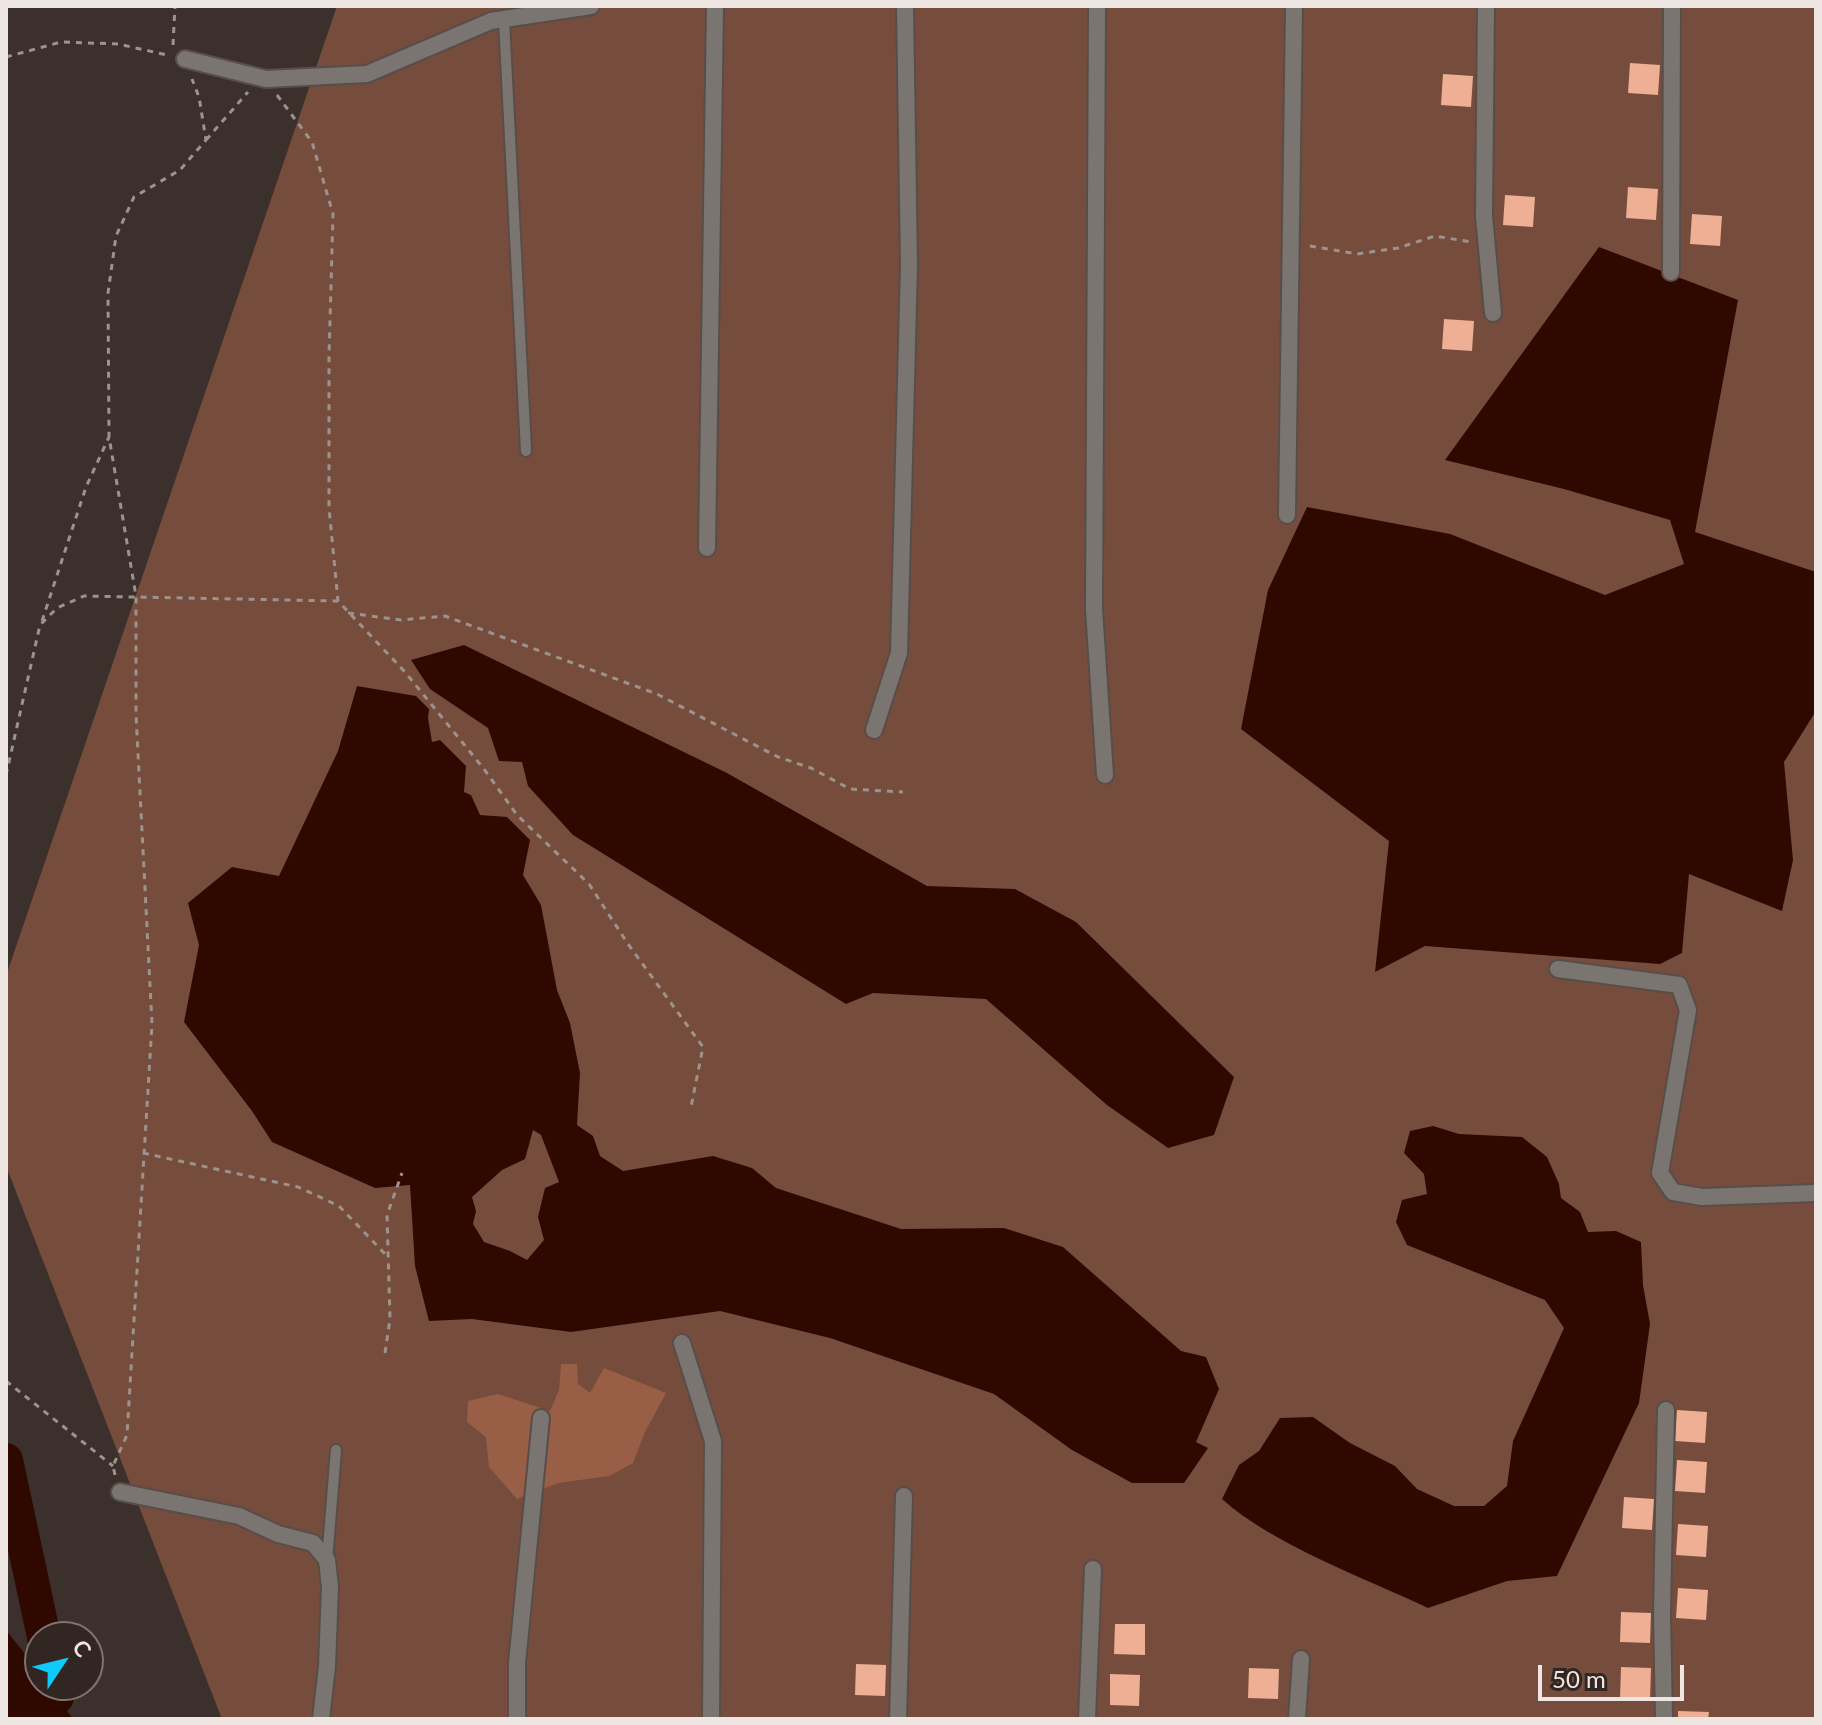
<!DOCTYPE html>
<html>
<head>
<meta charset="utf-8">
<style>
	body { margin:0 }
	#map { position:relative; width:1822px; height:1725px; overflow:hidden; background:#3c302c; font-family:Lato,sans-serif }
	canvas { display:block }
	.frame { position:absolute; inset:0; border:8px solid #eee6e3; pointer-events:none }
	.north { position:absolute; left:24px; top:1621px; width:80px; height:80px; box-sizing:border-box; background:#322622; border:2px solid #7d736f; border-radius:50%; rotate:55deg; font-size:22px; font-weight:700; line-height:32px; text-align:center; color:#eee6e3 }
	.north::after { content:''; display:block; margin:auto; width:28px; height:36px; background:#0fcafa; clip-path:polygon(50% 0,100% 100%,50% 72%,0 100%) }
	.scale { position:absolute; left:1538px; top:1665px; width:146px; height:36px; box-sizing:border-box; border:4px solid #eee6e3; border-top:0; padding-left:10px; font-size:24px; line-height:28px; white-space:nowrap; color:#eee6e3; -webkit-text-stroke:6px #322622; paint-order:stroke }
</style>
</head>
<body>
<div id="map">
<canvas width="1822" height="1725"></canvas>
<div class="frame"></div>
<div class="north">С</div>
<div class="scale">50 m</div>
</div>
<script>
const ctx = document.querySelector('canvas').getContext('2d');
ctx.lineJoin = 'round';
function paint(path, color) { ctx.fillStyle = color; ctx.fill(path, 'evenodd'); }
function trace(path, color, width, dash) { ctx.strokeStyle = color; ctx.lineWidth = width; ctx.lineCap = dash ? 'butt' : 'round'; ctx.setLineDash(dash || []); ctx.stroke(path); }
paint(new Path2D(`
	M337,6H1816V1719H222L6,1166V976Z`), '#764d3d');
paint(new Path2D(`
	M561,1364H577L578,1384L590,1393L604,1368L666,1393L645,1432L633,1463L609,1476L558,1483L517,1499L489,1467L486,1437L467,1422L468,1401L498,1394L550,1411L559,1390Z`), '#985e46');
paint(new Path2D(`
	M1599,247L1738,300L1695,532L1816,572V711L1784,762L1793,860L1782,911L1689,874L1682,953L1660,964L1425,946L1375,972L1389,841L1241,729L1268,590L1307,507L1450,534L1605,595L1684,564L1670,520L1564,489L1445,460Z
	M464,645L727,773L927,886L1015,889L1076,922L1234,1077L1214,1135L1168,1148L1107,1105L986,999L873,993L846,1004L573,835L528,786L522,762L499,761L488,728L430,689L411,660Z
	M357,686L416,696L429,709L428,718L432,742L440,740L466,766L464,792L471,795L480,815L507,817L530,840L523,875L541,905L557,990L570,1023L580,1073L577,1125L593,1136L600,1156L623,1171L713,1156L752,1168L776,1188L901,1229L1004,1228L1063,1247L1181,1351L1206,1357L1219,1389L1196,1442L1208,1448L1184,1483H1132L1072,1450L994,1394L830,1338L720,1311L571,1332L472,1319L429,1321L415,1266L410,1185L375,1188L272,1142L252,1111L184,1022L199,945L188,903L232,867L279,876L338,751ZM533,1130L541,1135L559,1182L545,1188L538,1217L544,1240L527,1260L510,1251L484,1242L473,1224L476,1211L472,1197L502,1170L525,1159Z
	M1433,1126L1459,1134L1522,1137L1547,1157L1559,1184L1561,1198L1580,1212L1588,1232L1616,1231L1641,1242L1643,1285L1650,1324L1639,1403L1557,1576L1507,1581L1428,1608C1365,1578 1273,1545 1222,1499L1239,1465L1259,1451L1280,1418L1313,1417L1350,1443L1395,1466L1417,1489L1454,1506H1484L1507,1486L1513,1441L1564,1328L1545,1300L1407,1245L1396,1222L1402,1200L1427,1194L1424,1174L1404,1153L1410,1131Z
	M6,1630L40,1673V1685H48L73,1719H6Z`), '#2f0900');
trace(new Path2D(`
	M6,1460L44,1637
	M54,1685L57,1697`), '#2f0900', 34);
paint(new Path2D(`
	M1630,63L1660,65L1658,95L1628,93Z
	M1443,74L1473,76L1471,107L1441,105Z
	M1628,187L1658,189L1656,220L1626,218Z
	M1505,195L1535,197L1533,227L1503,225Z
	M1692,214L1722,216L1720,246L1690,244Z
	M1444,319L1474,321L1472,351L1442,349Z
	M1677,1410L1707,1412L1705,1443L1675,1441Z
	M1677,1460L1707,1462L1705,1493L1675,1491Z
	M1624,1497L1654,1499L1652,1530L1622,1528Z
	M1678,1524L1708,1526L1706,1557L1676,1555Z
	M1678,1588L1708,1590L1706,1620L1676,1618Z
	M1621,1612L1651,1613L1650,1643L1620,1642Z
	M1115,1624H1145V1655L1114,1654Z
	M856,1664L886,1665L885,1696L855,1695Z
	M1621,1667L1651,1668L1650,1699L1620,1698Z
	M1249,1668L1279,1669L1278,1699L1248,1698Z
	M1110,1674L1140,1675L1139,1706L1110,1705Z
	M1678,1711L1709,1712L1708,1719H1678Z`), '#efaf94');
const service = new Path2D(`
	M504,20L526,451
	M327,1560L336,1450`);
const minor = new Path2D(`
	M1097,6L1094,609L1105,775
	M1486,6L1484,216L1493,313
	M185,59L266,79L367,74L491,21L591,6
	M1671,272L1672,6
	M1287,515L1294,6
	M707,548L715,6
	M874,730L899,653L909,265L905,6
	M1558,969L1679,985L1688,1010L1660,1173L1673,1192L1702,1197L1816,1193
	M682,1343L713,1441L711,1719
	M120,1492L239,1516L278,1534L313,1543L327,1560L330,1587L327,1666L321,1719
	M517,1719V1663L541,1418
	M898,1719L904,1496
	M1087,1719L1093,1569
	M1297,1719L1301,1659
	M1664,1719L1662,1613L1666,1410`);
trace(service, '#584d49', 14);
trace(minor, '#584d49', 20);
trace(new Path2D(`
	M173,45L175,6
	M6,57L61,42L118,44L167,55
	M277,95L312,142L333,214L329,357V508L338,601L405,672L484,769L517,815L589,884L628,944L703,1047L691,1107
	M206,140L248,92
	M1310,246L1357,254L1398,248L1435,236L1471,242
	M348,613L401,620L445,616L657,694L778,757L811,768L850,789L903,792
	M42,621L86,487L109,437
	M6,775L40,625L57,608L84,596L338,601
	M143,1153L298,1187L339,1206L387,1256
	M385,1353L390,1319L387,1215L402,1173
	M6,1381L113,1466
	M115,1475L113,1466L127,1435L152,1024L136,715V596L109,437L108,293L116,236L134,197L180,170L206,140L199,97L192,79`), '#9c928e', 3, [6, 6]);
trace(service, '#7b7572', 10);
trace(minor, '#7b7572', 16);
</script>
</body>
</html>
